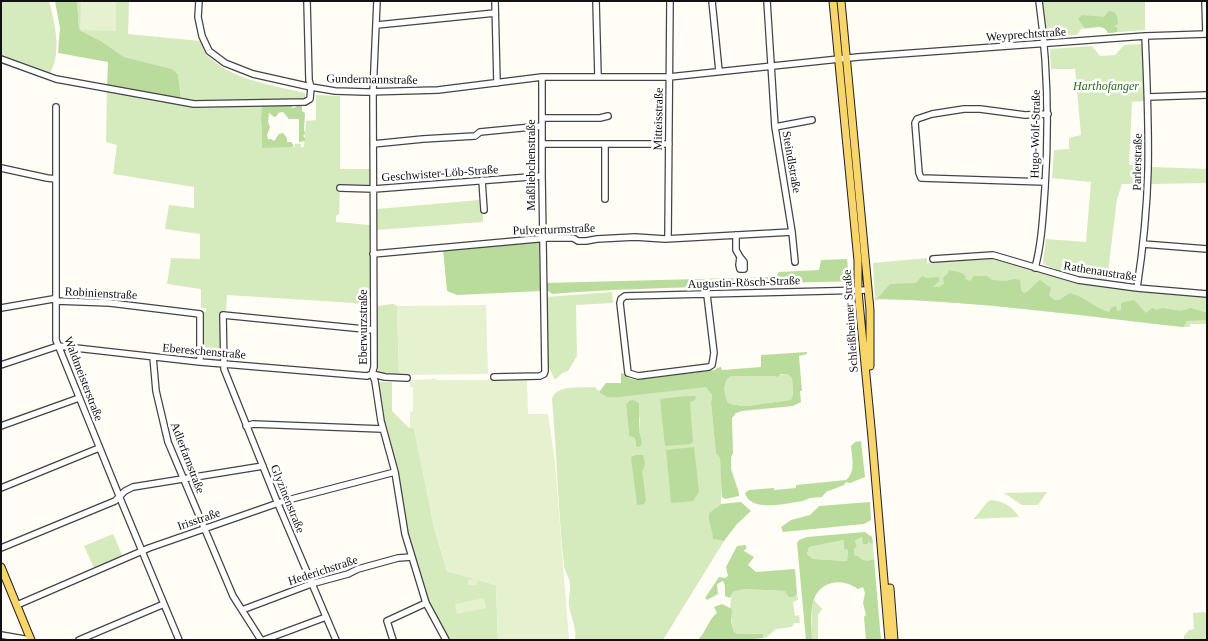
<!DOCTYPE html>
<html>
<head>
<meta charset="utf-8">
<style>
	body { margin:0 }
	#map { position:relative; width:1208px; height:641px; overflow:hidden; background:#fffdf5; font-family:Georgia,serif }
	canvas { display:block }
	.frame { position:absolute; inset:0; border:2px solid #111; pointer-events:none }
</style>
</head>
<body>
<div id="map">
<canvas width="1208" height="641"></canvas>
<div class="frame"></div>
</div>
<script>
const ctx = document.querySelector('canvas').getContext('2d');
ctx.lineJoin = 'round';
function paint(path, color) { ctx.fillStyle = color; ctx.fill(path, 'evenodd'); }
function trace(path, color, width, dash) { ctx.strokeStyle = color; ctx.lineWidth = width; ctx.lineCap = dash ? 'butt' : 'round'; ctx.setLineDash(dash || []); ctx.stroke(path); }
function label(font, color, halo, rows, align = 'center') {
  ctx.font = font + ' Georgia,serif'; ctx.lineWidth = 5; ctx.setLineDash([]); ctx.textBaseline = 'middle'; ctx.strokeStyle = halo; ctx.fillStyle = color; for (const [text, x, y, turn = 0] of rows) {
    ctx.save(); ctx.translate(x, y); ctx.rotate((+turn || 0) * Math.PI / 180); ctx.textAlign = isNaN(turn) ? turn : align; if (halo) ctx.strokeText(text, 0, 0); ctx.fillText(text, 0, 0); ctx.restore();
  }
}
paint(new Path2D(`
	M1,1H49C55,24 62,52 50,73L44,74L1,58Z
	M77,1H129L128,34L200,41C202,45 204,51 207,55C231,80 272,85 305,93V99L262,105L263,147H295V144H301V147H304L306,121L316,120V95L340,96V169H371V185H340L339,214L336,216V222L370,225V304L227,295L226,313L220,314L221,360L202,358V312H206V308H201V289L167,284L171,258L200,259V234L165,229L169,205L194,208V187L113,174L117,145L106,142L107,91L182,102L178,74L172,69L124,57L101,41L81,31L79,28Z
	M1042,1H1145V30L1108,33L1106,29L1102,27L1081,29L1077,35L1050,36L1048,35L1047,32Z
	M1141,44L1143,47L1144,101L1132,102L1129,165L1143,166L1142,184H1122L1117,199L1107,280L1063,272L1043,264L1046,239L1086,242L1091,182L1052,178L1054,150L1069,149V138L1081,135L1075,69H1051L1050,49L1092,46L1100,56L1115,55L1124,45Z
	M1152,167L1207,169V183L1151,184Z
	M479,200L480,211H483V222L377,230V209Z
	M989,257C1019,261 1048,276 1077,283L1207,296V324H1190V327H1183C1082,316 980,301 878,299L875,301L873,263L927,258V263Z
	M612,292L613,303L576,305L577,356L568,371L562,373L555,380L547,364L546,297Z
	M393,304L397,306L399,375H385L378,372L377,306Z
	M787,374L792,378L793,396L791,400L760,404C752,407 736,406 728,403C724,394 722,382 731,376H766Z
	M379,382H392V411L409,428H414L434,527L447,571L496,585L498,640H448L429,604L418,570L408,534L397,473L383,419Z
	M706,386L712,395L711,403L716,454L720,458L722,480L721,504L709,513C707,521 713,530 714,539L724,541L663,640H575C577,627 571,619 569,606C568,598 571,591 570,583C569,577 565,572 564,565C558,510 557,455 552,399C556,384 581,388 595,387C602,396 609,397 620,397ZM629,401L640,419L639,431L642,441L636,446L635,438L629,436L626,404Z
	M1047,492L1038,505H1022L1004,493Z
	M990,500C1003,501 1012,506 1019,517L973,519C980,513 983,505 990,500Z
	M113,534L123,557L94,568L84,546Z
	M863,537L869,541L870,544L873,543L874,559L866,561L855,556L854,550L857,546L855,541Z
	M844,540L848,550L847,561L813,559L807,554L809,547Z
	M744,589L785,591L794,597L797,594L798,600L793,602L795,616L799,615L800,623H794L792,627L776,629L767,637L763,638L762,634H738L734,632C731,621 728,602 733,592Z
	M813,599L822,609L818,615V640H812V611Z
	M1205,612L1207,617V640H1184V636L1189,630L1194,629L1193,613Z`), '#d5ebbd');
paint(new Path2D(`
	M55,1H77L79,28L81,31L101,41L124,57L172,69L178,74L181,97L179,99L107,87L108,62L58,53L60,28Z
	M1109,11L1114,12L1117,16L1118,24L1113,27H1117V32L1108,33C1103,23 1093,28 1085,28L1078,19L1082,15L1104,17Z
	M297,104H302V111L305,113L304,129L305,134L303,136L305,138V141L299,142V119H289L283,112L278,113L277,116L274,117L269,113L268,122L270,127L267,135L268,139H271L274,141L279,134L283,133L287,138V142H291L294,146L292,147L262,148V128L261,119L262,105H292V108L296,107Z
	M539,242L540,291L457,295L447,291L443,250Z
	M847,259L849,279L847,282C807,281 768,284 728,286C670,288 611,289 552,294L545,288V283L776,277L779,272L819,270L821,260Z
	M949,270L962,273L966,277L965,279L970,281L974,276H987L992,280L1006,281L1014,279L1020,280L1021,290L1024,293C1030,291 1034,284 1040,280L1051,288L1049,295L1054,300H1059L1070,293C1085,297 1095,308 1109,312L1112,307L1116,306L1117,311L1121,310V303L1134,300L1146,313L1152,308L1157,310L1162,308L1181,311L1191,308L1207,313V321L1204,320L1187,321L1183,327C1082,316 980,301 878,299L875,301L890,284L916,283L922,276L927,278L939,277V281L933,287H939L944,284L943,278L948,273Z
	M807,352V354L799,356L802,391H800L801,402L793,406L742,411L736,413L732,418L733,453L731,458V469L739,493V496L725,499L722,497L720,458L716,454L711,403L712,395L706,387L620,397H607L599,392L606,383H621V373L625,374L628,378L636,380L715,370L717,368L721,367L722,370L761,367V355ZM781,374H787L792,378L793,395L791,400L760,404C752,407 736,406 728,403C724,393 722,382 731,376H775L777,377Z
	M686,396H696L695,400L690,402L693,442L690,444L665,446L660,399Z
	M633,400L639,403V431L642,441L641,446L638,447L636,446L635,438L629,436L626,404L629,401Z
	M861,441L865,477L850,483L846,482L844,485L826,492L822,497L810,498L803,501C788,503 750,513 745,493L749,490L774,488V490L796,488V485L846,480C856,472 852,458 851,446L855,442Z
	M694,447L699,492L693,501L671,503L666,450Z
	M636,455H643C645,460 646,466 642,471L646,501L644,504L637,505L631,457Z
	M741,502L751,511L737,524L724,541L713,539C713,530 707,521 709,513L721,504Z
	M870,502L871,520L864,524L783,532L781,527L791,520L810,515L819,506Z
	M865,532L872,537L873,543L870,544L869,541L867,544H863L862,537L855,541L857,546L854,550L855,556H858C863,562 868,561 874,559L881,640H866L864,617L866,615L863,603L865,593L863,587L858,589C850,584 842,581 832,583C806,590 812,619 812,640H806L797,543L799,540L807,537ZM844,540V549L848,550L847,561L813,559L807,554L809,547Z
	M745,545L747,547L744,551L754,557L748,565L756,572L795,569L797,594L794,597H789L785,591L744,589L733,592L730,598L725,596V586L723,581L717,584L718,594L707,600L705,598L719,577L725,578L728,576L726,567L737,546Z
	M722,604L732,609L731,621L734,632L738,634H763V638L745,640H698C706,632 708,620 717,613L714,607Z`), '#b9dc9c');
paint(new Path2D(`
	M81,1H116V31L80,30Z
	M486,305L488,374L399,375L397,306Z
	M436,379V380H527L528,414H548L555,462L569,640H498L496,585L478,580L477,585H468V580L475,579L447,571L434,527L414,429L410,428V412L413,411V387H410V380Z
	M484,598L486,608L457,614L455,604Z`), '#e6f2cf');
const minor = new Path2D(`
	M199,1L198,17L202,36L209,51L225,63L253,74L311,87L335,91L366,92L438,90L542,77H669L858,57L1145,36L1207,34
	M377,1L373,92L374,367L372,374L375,381L381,421L395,472L405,534L426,603L446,640
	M495,1L497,83
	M596,1L598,77
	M712,1L719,71
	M767,1L775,127L792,232L795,262
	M1205,1L1206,34
	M377,25L495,13
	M1,59L56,79L194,104L305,102L310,99L311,87L309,80L307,1
	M1148,97L1207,95
	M56,107V340L122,503L179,640
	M542,118H600L608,116
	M775,127L812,120
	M373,144L423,139L475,136L480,132L542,126
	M542,144H669
	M1,168L47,178L56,179
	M482,180L484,210
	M1045,182L921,178L919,173L915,123L917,119L932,114L964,109H980L1025,115L1048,114
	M340,188L374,189L542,176
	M605,199V144
	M736,235V250L740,257L739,265L740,269H744V262L740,257
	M668,238L670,1
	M1143,244L1207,249
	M373,254L548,238H573L578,241H586L597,239L635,237L665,239L792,232
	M933,259L993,255L1078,280L1137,288L1207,294
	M1035,268C1042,242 1043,214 1045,188C1049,125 1048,64 1039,1
	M1137,288C1143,249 1147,209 1148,170C1149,125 1147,81 1145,36
	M707,295L714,353L712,365L709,367L638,376L628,373L620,303L621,299L625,296L868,290
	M1,308L53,299L56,301L110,303L200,314V362
	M153,357L156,391L168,442L233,596L261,640
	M1,365L58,346L200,362L367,376L372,374L385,377L407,378
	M494,377L540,376L544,374L545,371L542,176V77
	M1,426L79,398
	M246,426L253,424L382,429
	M1,488L99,448
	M1,548L115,501L125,491L133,487L263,466
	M17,605L149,548L284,501L395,472
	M242,610L311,584L348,574L358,569L398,558L412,557
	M1,635L30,640
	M79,640L164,604
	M264,640L326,617
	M336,640L278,504L224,369L223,315L374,330
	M393,640L387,621L426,603`);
const major = new Path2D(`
	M833,1L858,261V291L872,438L889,640
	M841,1L870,310V366
	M1,567L31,640
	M890,588L894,640`);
trace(minor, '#444', 8);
trace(major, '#222', 9);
trace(minor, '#fff', 5.5);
trace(major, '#f9d66b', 7);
label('12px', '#111', '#fff', [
	["Weyprechtstraße",1026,35,-4],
	["Gundermannstraße",372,80,1],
	["Mitteisstraße",659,119,-89],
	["Hugo-Wolf-Straße",1036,134,-89],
	["Steindlstraße",791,162,80],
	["Parlerstraße",1138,162,-89],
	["Maßliebchenstraße",532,165,-90],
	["Geschwister-Löb-Straße",440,174,-4],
	["Pulverturmstraße",554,230,-2],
	["Rathenaustraße",1100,272,9],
	["Augustin-Rösch-Straße",744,283,-2],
	["Robinienstraße",101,294,3],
	["Schleißheimer Straße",851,321,-94],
	["Eberwurzstraße",364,327,-90],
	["Ebereschenstraße",204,352,5],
	["Waldmeisterstraße",83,379,69],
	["Adlerfarnstraße",187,458,69],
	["Glyzinenstraße",287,499,68],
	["Irisstraße",199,520,-19],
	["Hederichstraße",323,571,-18]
]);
label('italic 12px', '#2f6b1f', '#fff', [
	["Harthofanger",1106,87]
]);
</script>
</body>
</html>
